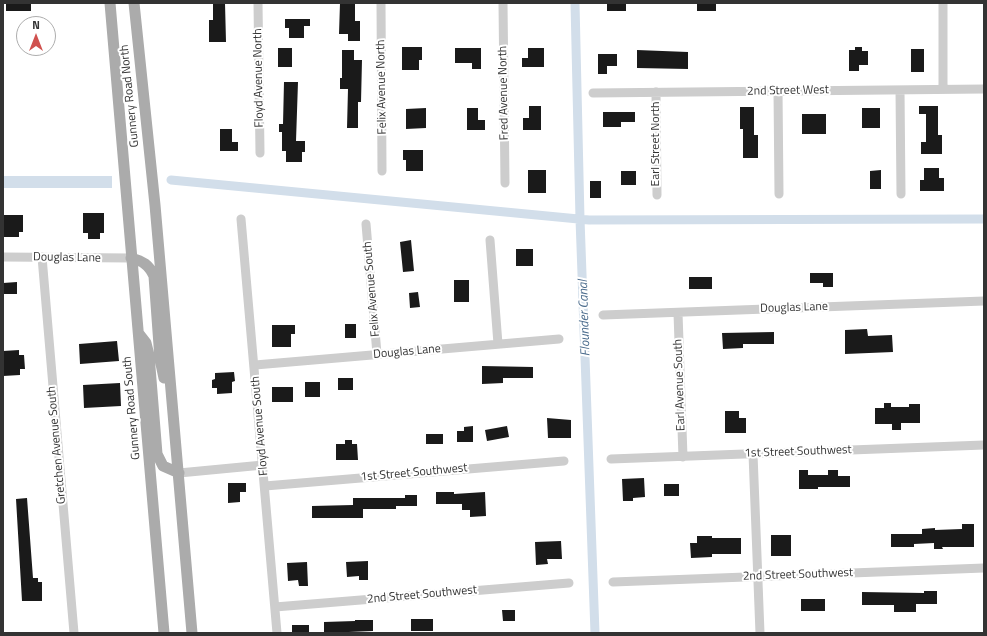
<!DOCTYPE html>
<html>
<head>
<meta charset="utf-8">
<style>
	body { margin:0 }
	#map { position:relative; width:987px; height:636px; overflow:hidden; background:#fff; font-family:"Titillium Web",sans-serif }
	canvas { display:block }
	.frame { position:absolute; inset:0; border:4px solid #333; pointer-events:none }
	.north { position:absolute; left:16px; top:16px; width:40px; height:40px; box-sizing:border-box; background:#fff; border:1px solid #adadad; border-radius:50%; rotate:0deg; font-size:11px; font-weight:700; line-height:16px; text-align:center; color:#333 }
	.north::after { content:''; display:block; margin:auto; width:14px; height:18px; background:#d0514e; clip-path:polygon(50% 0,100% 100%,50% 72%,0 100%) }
</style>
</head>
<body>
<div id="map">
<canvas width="987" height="636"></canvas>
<div class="frame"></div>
<div class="north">N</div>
</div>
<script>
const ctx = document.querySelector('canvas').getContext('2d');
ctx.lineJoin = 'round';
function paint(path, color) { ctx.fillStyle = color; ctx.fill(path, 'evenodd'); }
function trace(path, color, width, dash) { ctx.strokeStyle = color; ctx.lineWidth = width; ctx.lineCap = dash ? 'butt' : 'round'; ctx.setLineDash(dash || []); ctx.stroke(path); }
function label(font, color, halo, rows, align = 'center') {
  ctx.font = font + ' "Titillium Web",sans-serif'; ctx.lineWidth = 4; ctx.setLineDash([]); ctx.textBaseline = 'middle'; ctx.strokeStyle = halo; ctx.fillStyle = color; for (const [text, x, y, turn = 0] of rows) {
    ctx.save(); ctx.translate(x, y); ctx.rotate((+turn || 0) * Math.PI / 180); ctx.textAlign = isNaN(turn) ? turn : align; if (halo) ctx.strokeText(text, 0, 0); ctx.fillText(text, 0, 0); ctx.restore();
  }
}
paint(new Path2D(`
	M3,176H112V188H3Z`), '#d2deea');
trace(new Path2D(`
	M575,3L580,219L595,633
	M171,180L589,220L984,219`), '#d2deea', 9);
paint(new Path2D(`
	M6,3H31V11H6Z
	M213,3H225L226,42H209V20H213Z
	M340,3H355V21H360V41H348V34H339Z
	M607,3H626V11H607Z
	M697,3H716V11H697Z
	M285,19H310V26H304V38H289V28H285Z
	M402,47H422V60H419V70H402Z
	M855,47H862V51H868V65H859V71H849V50H855Z
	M278,48H292V67H278Z
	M455,48H481V69H472V63H455Z
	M528,48H544V67H522V58H528Z
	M911,49H924V72H911Z
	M342,50H354V60H362L361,102H358V128H347L348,89H340V78H342Z
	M637,50L688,52V69L637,68Z
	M598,54H617V66H607V74H598Z
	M284,82H298L296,141H305V152H302V162H286V151H282V132H279V124H283Z
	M529,106H541V130H523V118H529Z
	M919,106H938V135H942V154H921V142H926V114H919Z
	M740,107H754V135H758V158H743V129H740Z
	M426,108V128L406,129V109Z
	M467,108H478V120H485V130H467Z
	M862,108H880V128H862Z
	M603,112H635V122H621V127H603Z
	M802,114H826V134H802Z
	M220,129H232V142H238V151H220Z
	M403,150H423V171H406V160H403Z
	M924,168H939V178H944V191H920V180H924Z
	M528,170H546V193H528Z
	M881,170V189H870V171Z
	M621,171H636V185H621Z
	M590,181H601V198H590Z
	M83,213H104V233H100V239H88V233H83Z
	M3,215H23V232H19V237H4Z
	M411,240L414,271L403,272L400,242Z
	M516,249H533V266H516Z
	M810,273H833V287H823V283H810Z
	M689,277H712V289H689Z
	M454,280H469V302H454Z
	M17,282V294H3V283Z
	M418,292L420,307L410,308L409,293Z
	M345,324H356V338H345Z
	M272,325H295V334H291V347H272Z
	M867,329L868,336L892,335L893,352L845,354V330Z
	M774,332V344H743V348L723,349L722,333Z
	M117,341L119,361L80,364L79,344Z
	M19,350V355H24L25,369H20V375L3,376V351Z
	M482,366L533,367V378H503V383L482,384Z
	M234,372L235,381L232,382V393L217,394V388H212V380L215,379V373Z
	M338,378H353V390H338Z
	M305,382H320V397H305Z
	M120,383L121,406L84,408L83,385Z
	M272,387H293V402H272Z
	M884,403H891V407H909V404H920V423H901V430H892V424H875V408H884Z
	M725,411H739V418H746V433H725Z
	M547,418L571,420V438H548Z
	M473,426V442H457V431H464V427Z
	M507,426L509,437L487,441L485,430Z
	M426,434H443V444H426Z
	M345,440H352V444H357L358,460H336V444H345Z
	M799,470H808V475H828V470H838V476H850V487H818V489H799Z
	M644,478L645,497L633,498V501H623L622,479Z
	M228,483H246V492H240V502L228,503Z
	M664,484H679V496H664Z
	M436,492H454V494L485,492L486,516L470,517V510H462V504H436Z
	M405,495H417V506H396V509H363V518H312V506L353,505V498H405Z
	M27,498L33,578H38V582H42V601H22L16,499Z
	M962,524H974V547H942L943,549H934V543L914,544V547H891V534H922V529L935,528V530L962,529Z
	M771,535H791V556H771Z
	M697,536H712V538H741V554H712V557L691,558L690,543H697Z
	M561,541L562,559H547L548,564L536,565L535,542Z
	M368,561V580H359V576L347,577L346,562Z
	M307,562L308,586H299L298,580L288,581L287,563Z
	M924,591H937V604H916V612H894V605H862V592L924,593Z
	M801,599H825V611H801Z
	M502,610H515V621H503Z
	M411,619H433V631H411Z
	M355,620H373V631L324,633V622L355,621Z
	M292,625H309V633H292Z`), '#1a1a1a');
trace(new Path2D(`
	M258,3L260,153
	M381,3L382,171
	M503,3L505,183
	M943,3V89
	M900,90L901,194
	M778,91L779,194
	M656,92L657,195
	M593,93L984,89
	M241,219L277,633
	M366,224L377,354
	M490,240L498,344
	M3,257L131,258
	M42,257L74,633
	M678,313L683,457
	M603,315L984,301
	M255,365L559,339
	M753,454L760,633
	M611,459L984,445
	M179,473L263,465
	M265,486L564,461
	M613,582L984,568
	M275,607L569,583`), '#cdcdcd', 9);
trace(new Path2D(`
	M110,3L164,633
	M134,3L155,205L192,633
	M131,258C143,261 149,265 154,276L160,359L164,378
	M139,334L146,343L149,355L157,454L163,466L179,473`), '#ababab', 11);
label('12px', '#333', '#fff', [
	["Floyd Avenue North",259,78,-91],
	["Felix Avenue North",382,87,-91],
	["2nd Street West",788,91,-1],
	["Fred Avenue North",504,93,-91],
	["Gunnery Road North",130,96,-96],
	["Earl Street North",656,144,-90],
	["Douglas Lane",67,258,1],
	["Felix Avenue South",372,289,-95],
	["Douglas Lane",794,308,-2],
	["Douglas Lane",407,352,-5],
	["Earl Avenue South",680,385,-92],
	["Gunnery Road South",132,408,-95],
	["Floyd Avenue South",260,426,-95],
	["Gretchen Avenue South",57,445,-95],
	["1st Street Southwest",798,452,-2],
	["1st Street Southwest",414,473,-5],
	["2nd Street Southwest",798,575,-2],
	["2nd Street Southwest",422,595,-5]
]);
label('italic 13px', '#4a6b8c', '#fff', [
	["Flounder Canal",585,318,-92]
]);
</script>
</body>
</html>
